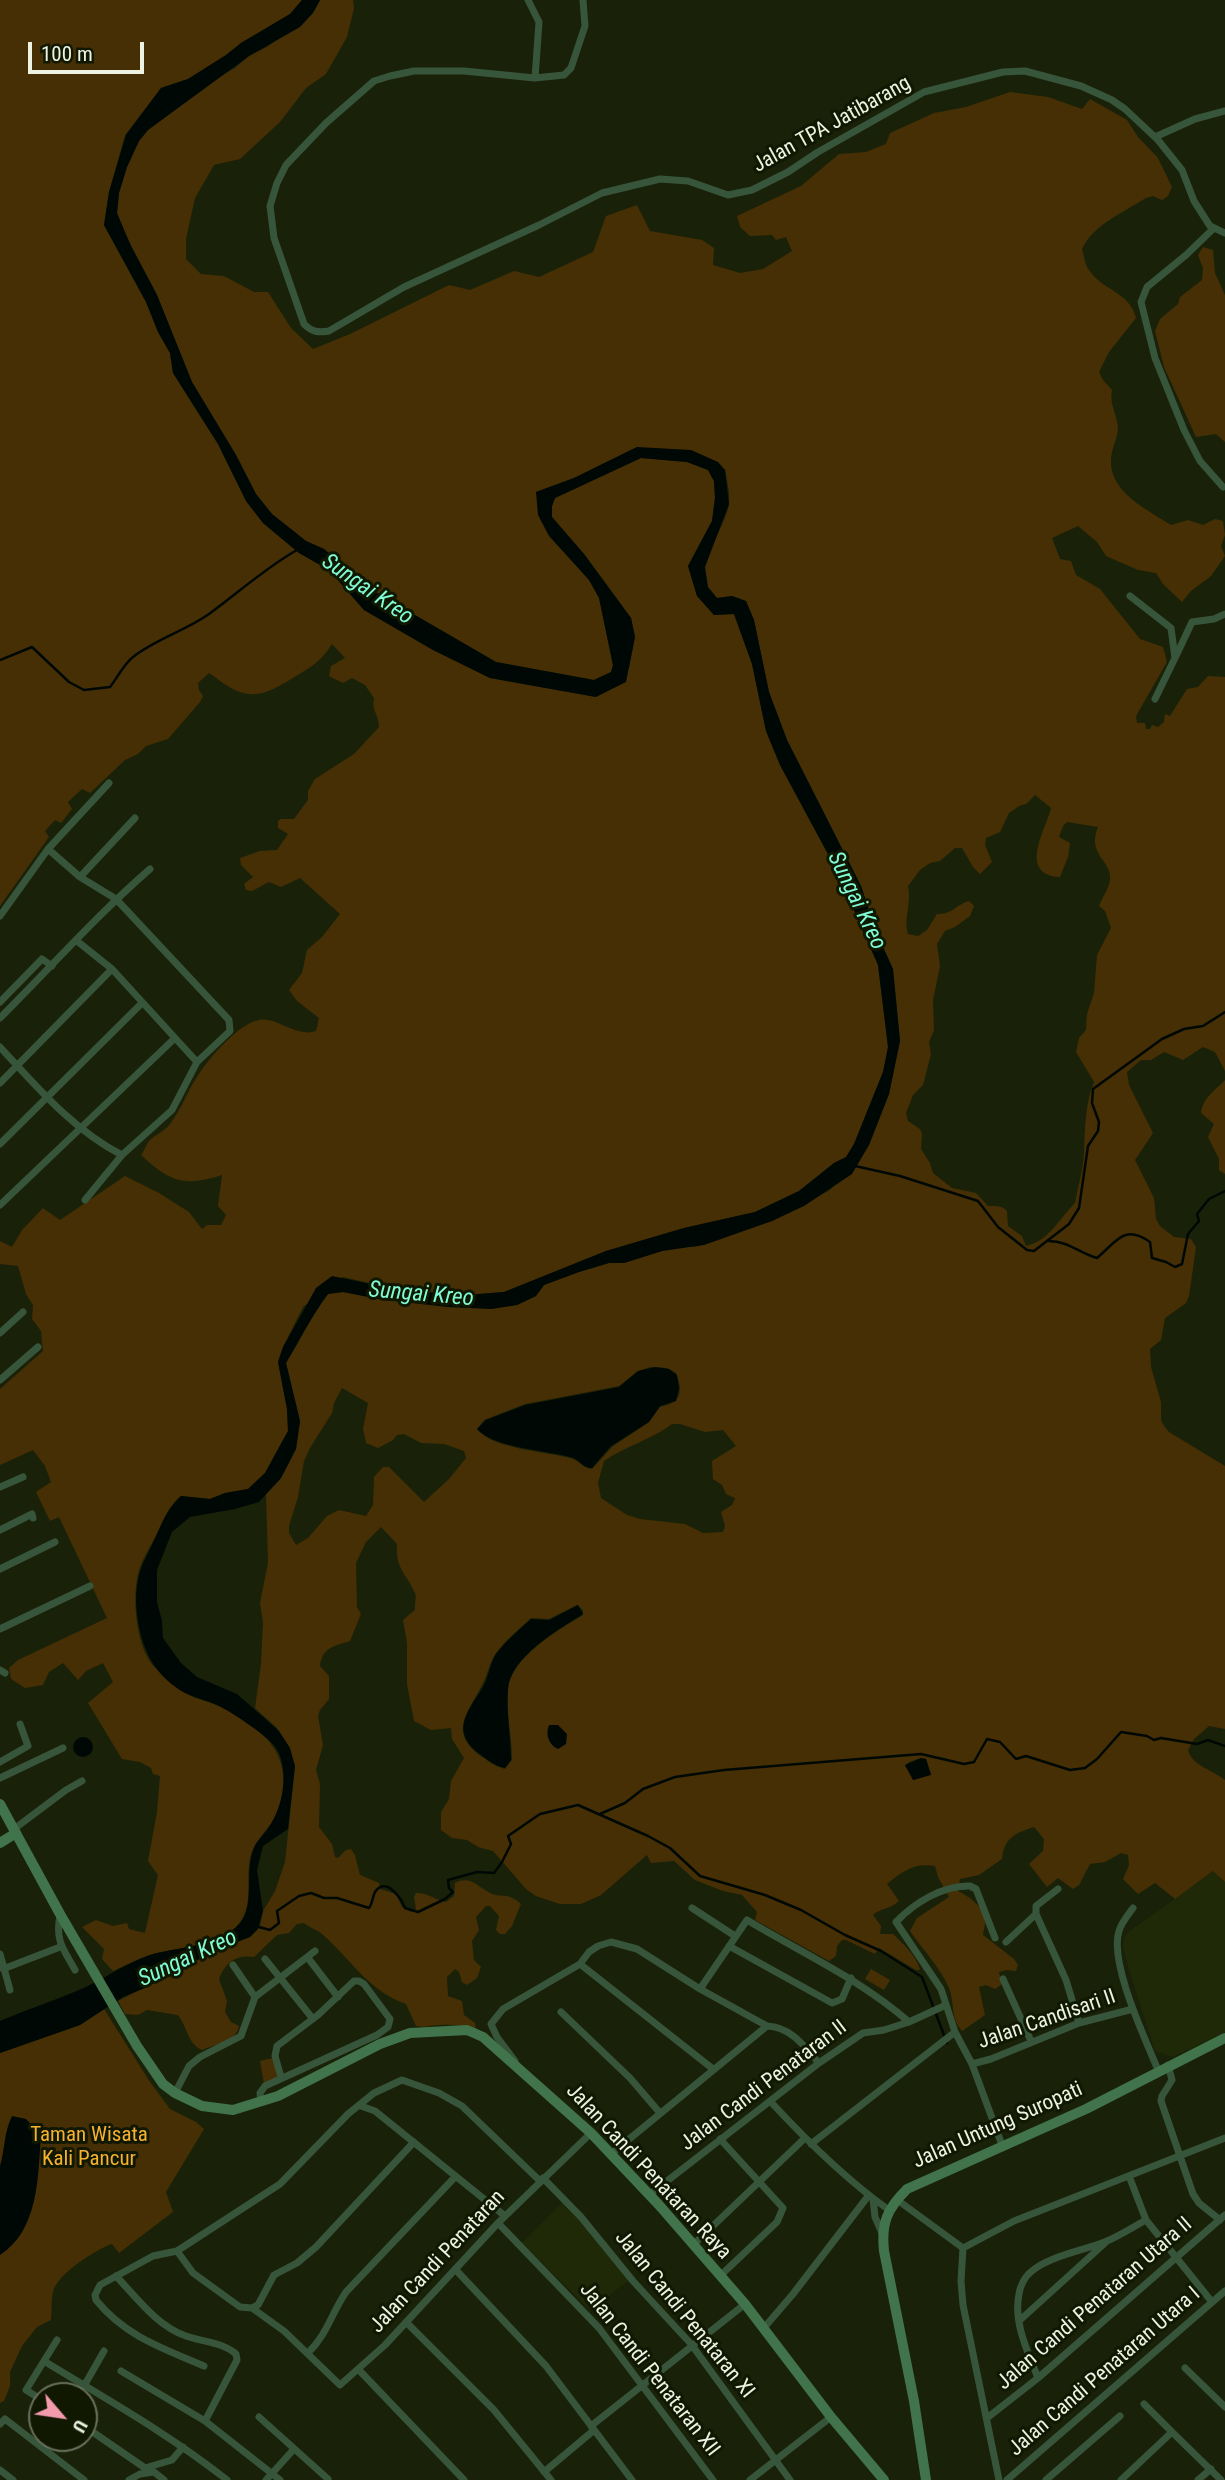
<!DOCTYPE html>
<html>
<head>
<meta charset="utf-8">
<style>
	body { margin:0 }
	#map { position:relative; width:1225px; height:2480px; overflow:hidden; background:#192208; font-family:"Roboto Condensed",sans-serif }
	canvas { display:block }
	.north { position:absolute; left:28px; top:2382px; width:70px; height:70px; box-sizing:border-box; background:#101802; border:2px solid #68705c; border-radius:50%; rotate:119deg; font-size:19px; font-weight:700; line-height:28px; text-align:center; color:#ecf3e2 }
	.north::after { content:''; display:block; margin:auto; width:24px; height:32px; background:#f39aac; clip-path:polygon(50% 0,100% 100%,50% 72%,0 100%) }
	.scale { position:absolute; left:28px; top:42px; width:116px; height:32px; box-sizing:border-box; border:4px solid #ecf3e2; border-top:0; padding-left:9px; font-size:21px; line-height:24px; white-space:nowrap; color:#ecf3e2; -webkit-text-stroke:5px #101802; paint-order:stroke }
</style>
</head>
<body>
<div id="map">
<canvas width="1225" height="2480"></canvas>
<div class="north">U</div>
<div class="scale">100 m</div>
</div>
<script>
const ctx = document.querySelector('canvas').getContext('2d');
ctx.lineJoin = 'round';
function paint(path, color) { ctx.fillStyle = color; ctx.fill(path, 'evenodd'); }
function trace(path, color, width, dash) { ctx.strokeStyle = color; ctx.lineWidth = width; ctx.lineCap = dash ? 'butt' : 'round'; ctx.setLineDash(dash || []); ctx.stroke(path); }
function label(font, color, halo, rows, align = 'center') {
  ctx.font = font + ' "Roboto Condensed",sans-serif'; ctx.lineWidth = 6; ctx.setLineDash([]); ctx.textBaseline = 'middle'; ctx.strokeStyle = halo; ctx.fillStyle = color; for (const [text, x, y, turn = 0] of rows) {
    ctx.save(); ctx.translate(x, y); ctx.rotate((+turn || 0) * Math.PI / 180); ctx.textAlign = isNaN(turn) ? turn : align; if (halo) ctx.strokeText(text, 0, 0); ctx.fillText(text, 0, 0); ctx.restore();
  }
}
paint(new Path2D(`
	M1214,1871L1225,1882V2032L1173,2057L1155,2051L1127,1963L1123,1946L1125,1936L1130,1931Z
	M563,2202L598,2241L628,2281L590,2310L522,2243Z`), '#1f2908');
paint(new Path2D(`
	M0,0H302L290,14L241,43L226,55L188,79L161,88L125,135L109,192L104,225L146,302L158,332L170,353L173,373L218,444L246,501L263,523L299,553L329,570L364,610L433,650L490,678L596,697L629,668L635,637L631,618L584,554L552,517V506L555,498L641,458L687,462L708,470L714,481L715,498L712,521L688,566L697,596L714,615L734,614L752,664L766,731L780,765L836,869L878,965L888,1047L883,1072L854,1144L846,1157L834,1163L799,1191L755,1212L684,1228L606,1251L504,1292L466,1295L400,1290L343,1277L303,1307L283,1347L278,1362L287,1409L288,1431L265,1473L248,1489L225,1493L210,1499L181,1496C170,1514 145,1551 139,1570C132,1594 135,1641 151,1663C156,1670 179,1689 187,1694C197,1700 210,1701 221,1707C264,1730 294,1753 280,1805C276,1821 263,1832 255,1845C243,1866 253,1891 245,1913C231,1949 178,1945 147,1956C136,1960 125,1966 113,1971L102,1959L104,1949L82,1927L96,1920L113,1926L127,1923L129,1929L145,1933L158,1875L148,1861L157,1812L160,1776L153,1774L151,1768L140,1762L122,1759L88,1703L113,1682L103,1663L86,1671L78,1680L63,1663L49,1672L43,1685L25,1688L11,1679L9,1668L18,1660L107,1618L59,1517L50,1521L36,1492L51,1482L45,1466L33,1450L0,1465V1389L43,1351L41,1331L32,1319L33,1305L26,1294L18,1266L0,1264V1241L12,1247L22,1230L43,1208L60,1220L125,1176L159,1193L189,1212L202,1229L207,1225H221L226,1215L218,1206L222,1175C184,1187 170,1182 141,1155C144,1151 146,1145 149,1141C155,1135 165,1131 170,1124C181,1110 187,1092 197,1077C208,1059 238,1024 259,1020C276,1016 296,1038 316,1031L319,1018L297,1001L289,990L302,973L307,950L322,937L340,914L300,878L281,887L269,882L252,891L246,890L244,884L253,877L241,865L240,858L260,851L277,850L288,834L278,828V821L281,819H294L308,800V791L315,779L354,754L379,727C379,715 371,710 374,698L365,685L352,678L343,683L329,676L331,666L345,658L332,644C321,661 313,666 296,676C273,690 254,704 226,685C220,682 215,676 209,673L198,683L199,690L203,696L200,702L168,739L146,746L138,754L125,760L90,793L82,789L68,802L72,809L61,823L55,820L45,831L49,837L0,906Z
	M320,0H353L354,8L347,37L326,74L306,88L280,122L240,159L214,165L195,198L186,239V259L201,274L224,276L254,292H268L291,328L313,349L350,334L449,285L470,290L514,271L539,277L593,252L606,216L637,205L650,231L702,240L714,248L713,265L740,273L763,269L792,251L786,237L776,240L772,235L750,236L740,227L737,216L801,186L839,154L866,152L886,144L890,133L934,113L966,107L1010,92L1048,97L1082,109L1090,99L1127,120L1138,137L1158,158L1172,187L1168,196L1162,200L1153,196L1146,198C1124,212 1093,225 1082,249C1084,255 1085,265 1089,270C1103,291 1130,292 1136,318L1109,352L1099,372L1103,380L1112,390C1109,404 1117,414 1118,428C1118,438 1111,449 1111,460C1109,492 1148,510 1171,525L1188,520L1203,525L1215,519L1223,521L1225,535L1221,546L1225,556L1211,576L1191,591L1182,602L1163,584L1156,573L1138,570L1106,556L1097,542L1078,526L1052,538L1060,559L1071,561L1076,575L1100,589L1140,639L1163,647L1167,662L1136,716L1137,723H1145L1146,729H1150L1152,725L1158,727L1164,722L1165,714L1170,716L1187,689L1198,687L1208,676L1225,677V1071L1215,1052L1203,1047L1183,1060L1164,1052L1151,1060H1141L1127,1072L1129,1085L1153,1133L1135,1160L1154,1198L1156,1219L1160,1226L1174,1237L1191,1239L1196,1247L1189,1296L1186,1303L1165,1318L1161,1340L1150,1349L1151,1367L1161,1402V1420L1164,1426L1169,1432L1225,1466V1729L1209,1726L1194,1739L1188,1750C1192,1766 1213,1770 1225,1780V1882L1213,1871L1175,1899L1155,1883L1138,1894L1123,1879L1129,1865L1128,1855L1121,1853L1105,1862L1090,1864L1079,1885L1073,1889L1058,1878L1047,1887L1029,1864L1043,1851L1044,1839L1034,1827C1015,1833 1004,1838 1002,1859L979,1875L960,1879L958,1891C970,1897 986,1908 985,1923C985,1928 983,1931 983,1935L1014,1959L1018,1965L1016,1971L1006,1970L999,1972L1002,1984L995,1989L986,1985L979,1987L985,2015L962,2031C950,2018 955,2003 949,1988C940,1967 923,1950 910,1931L917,1918L949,1897L938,1877L935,1866C914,1863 903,1871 887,1884L899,1901C889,1910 880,1908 873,1915L881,1926L880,1934H893C903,1944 917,1956 920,1970H916L879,1948L875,1954L846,1940H842L837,1946L836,1956L829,1961L755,1920L757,1912L742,1895L723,1891L695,1880L674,1861L651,1863L647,1855L601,1895L581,1904H560L536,1896L526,1889L493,1851L478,1847L467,1840L452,1838L441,1830V1812L449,1799L451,1781L464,1758L452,1739L451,1728L431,1730L414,1721L407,1684V1643L403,1620L415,1610C414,1605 417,1598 415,1593C406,1573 395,1568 397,1544L381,1527L366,1542L356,1563L357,1607L361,1614L350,1641C335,1646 322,1647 320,1666L329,1676V1699L320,1710L318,1716L323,1745L316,1770L320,1784L319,1827L332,1844L335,1857L338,1858L346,1850L351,1849L355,1855L360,1875L379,1883L380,1889L396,1894L402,1907L411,1912L416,1909L414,1897L416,1893C427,1892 435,1900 446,1902L454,1896L455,1883C470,1875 478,1887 490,1893C504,1899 506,1891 521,1904L512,1926L505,1934H500L496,1930L499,1916L490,1906H486L476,1917L479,1930L472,1941L474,1960L481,1967L477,1978L467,1985L462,1982L459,1972L455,1969L447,1977L448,1996L462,2001L464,2015L475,2023L476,2029C464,2026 453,2024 440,2025C431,2025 425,2028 416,2026L406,2004C368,1991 351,1959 322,1934C317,1930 310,1928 304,1923L297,1924L289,1933L277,1935L254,1957C237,1954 225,1962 219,1979L227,2001L225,2012L231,2022L239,2026C238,2040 214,2045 202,2050C187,2043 188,2028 178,2015L147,2010L138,2015L125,2014L118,2001L216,1950L250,1937L260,1926L263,1911L275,1891L285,1862L295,1766L277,1728L255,1708L261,1664L263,1622L260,1603L268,1563L266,1494L281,1478L296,1449L300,1421L286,1363C300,1340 312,1315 328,1294L343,1292L379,1299L491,1309L517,1305L536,1296L544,1285L579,1272L609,1263H624L662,1251L687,1246L695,1247L772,1221L830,1190L869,1145L889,1094L900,1041L893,969L877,934L861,886L787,740L769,692L754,620L746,601L732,596L717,598C684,575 727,529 729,503C730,493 727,480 725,470L637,447L574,478L536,492L574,562L589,580L599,597L613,666L611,672L594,680L496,662L377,593L324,549L306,541L272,514L256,494L236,455L192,382L157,295L123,230L117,213L119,193L127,167L139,141L148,130L212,81L235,68L249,56L267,47L313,13ZM1035,795L1051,808C1046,829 1017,875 1060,877L1068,857L1070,843L1059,837L1063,826L1067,822L1098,827C1086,855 1113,861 1110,880C1109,888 1102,898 1099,906L1105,911L1111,928L1097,955L1094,993L1087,1014L1086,1030L1079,1038L1076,1052L1094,1082C1085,1104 1085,1129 1084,1153C1083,1170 1078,1187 1075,1203C1059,1219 1049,1241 1026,1246L1022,1236L1008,1226L1007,1211C1001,1205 996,1206 988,1206L976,1193L952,1188L933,1173L930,1163L921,1149L922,1134L920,1129L908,1121L906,1113L913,1095L923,1085L931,1054L929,1042L934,1030L933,1000L940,966L937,944L945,931L955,927L970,916L974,906L969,901C955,905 954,914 937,914L927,930L918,936L908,934C903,919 912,903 908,886L920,870L930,863L940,861L955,848H962L973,867L980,874L992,862L985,845L986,838L1000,832L1009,813L1019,806L1026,804ZM651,1367L667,1368L676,1373C683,1392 682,1402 660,1407L649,1422L612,1447L592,1469C583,1468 580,1462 573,1459C547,1451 494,1450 477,1429L484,1420L525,1404L619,1386L638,1371ZM342,1388L368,1403L363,1429L366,1443L378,1448L393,1440L397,1435L404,1434L421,1443L444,1444L464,1451L466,1458L449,1479L424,1502L389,1467H383L374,1477L373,1505L366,1516L339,1510L327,1516L308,1538L296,1545L289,1533V1526L298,1497L304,1461L310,1448L332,1413L334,1403ZM672,1424H680L705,1432L723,1430L736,1446L712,1461L713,1479L722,1485L726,1494L735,1498L732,1505L721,1512L725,1526L723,1532L703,1533L685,1524L640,1519L627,1515L601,1498L598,1483L604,1461C625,1446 651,1440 672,1424ZM577,1605L583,1610V1615C558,1630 511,1658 508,1689C506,1713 512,1737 512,1760L505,1769C496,1767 490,1762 482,1757C449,1733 466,1715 481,1687C487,1677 489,1663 496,1653C506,1640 519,1629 531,1618L549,1619ZM921,1758L926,1759L931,1774L914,1780L905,1766L909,1762Z
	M1203,247L1213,250L1215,273L1225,295V442L1216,434L1196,437L1164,367L1155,331L1160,319L1178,304L1180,297L1202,280L1203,268L1198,255Z
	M1225,1080V1174L1219,1170V1159L1208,1137L1214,1124L1201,1113C1203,1097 1215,1091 1225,1080Z
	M871,1969L890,1980L884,1990L865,1979Z
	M104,2009L150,2082L170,2109L196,2122L204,2129L166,2192L173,2212L119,2253L112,2244C95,2250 57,2274 53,2292C51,2301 52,2311 51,2320L37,2327L22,2346L10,2372V2386L4,2401L0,2403V2053L80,2025Z
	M273,2058L278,2077L264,2084L260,2061Z`), '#462f04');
paint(new Path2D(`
	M302,0H320L313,13L300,27L249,56L148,130L139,141L127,167L119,193L117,213L131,246L157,295L192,382L236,455L256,494L272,514L306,541L324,549L377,593L496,662L594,680L611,672L613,665L599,598L589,580L549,536L538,515L536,492L574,478L637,447L691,450L718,462L725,470L729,504L705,567L708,587L717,598L732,596L746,601L754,620L769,692L787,740L861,886L877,934L893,969L900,1041L889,1094L869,1145L852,1174L804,1206L772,1221L704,1245L662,1251L624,1263H609L579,1272L544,1285L536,1296L517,1305L491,1309L447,1307L379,1299L343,1292L328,1294C312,1315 300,1340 286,1363L300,1421L296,1449L281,1478L259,1502L235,1509L190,1517L172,1532L157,1570V1602L162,1621L163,1638L181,1663L197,1677L237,1694L279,1731L290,1748L295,1766L288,1829L263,1846L257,1870L263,1911L258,1929L250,1937L216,1950L145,1988L123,1997L80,2025L0,2053V2021C26,2010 53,2001 79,1990C103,1980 125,1963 150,1955C178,1947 212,1947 235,1928C258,1910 243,1873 254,1848C257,1840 265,1834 269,1827C282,1807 288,1779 280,1756C277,1746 267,1738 259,1732C247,1723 233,1713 219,1706C208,1701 196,1698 185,1693C156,1677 143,1652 138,1621C134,1598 136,1575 147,1555C158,1535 164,1510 181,1496L210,1499L225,1493L248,1489L265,1473L288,1431L287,1409L278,1362L283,1347L316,1288L332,1276L400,1290L466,1295L504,1292L606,1251L684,1228L755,1212L799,1191L834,1163L846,1157L854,1144L883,1072L888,1047L878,965L836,869L780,765L766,731L752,664L734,614L714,615L697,596L688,566L712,521L715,498L714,481L708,470L687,462L641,458L555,498L552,506V517L584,554L631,618L635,637L626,682L596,697L490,678L433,650L364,610L329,570L299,553L263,523L246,501L218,444L173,373L170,353L158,332L146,302L104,225L109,192L126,135L161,88L188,79L226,55L241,43L290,14Z
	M655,1367L669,1369L677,1375L679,1388L676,1401L660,1406L649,1422L611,1446L592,1468C583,1468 581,1461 573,1458C548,1450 495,1449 477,1429L486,1420L525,1405L619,1387L638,1371Z
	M578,1605L583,1614C558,1630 510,1657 508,1689C506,1713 511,1737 511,1760L505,1768C495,1766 489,1761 481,1755C448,1731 469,1711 484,1685C489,1675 490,1663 496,1654C506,1641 519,1630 531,1619L549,1620Z
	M549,1725H558L567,1734L566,1744L558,1749C549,1745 545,1735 549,1725Z
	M73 1747a10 10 0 1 1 20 0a10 10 0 1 1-20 0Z
	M921,1758L926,1759L931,1775L913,1780L905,1765Z
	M12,2116L26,2119L41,2134C38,2176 39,2230 0,2255V2166C5,2149 4,2132 12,2116Z`), '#000805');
trace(new Path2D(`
	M0,660L32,647L69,682L84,690L110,687C117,678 124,664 133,657C156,639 185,631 209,614C238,593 265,568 297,550
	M855,1166L900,1176L978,1201L998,1227L1027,1250L1034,1251L1069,1224L1079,1208L1088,1146L1098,1131L1099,1122L1092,1103L1093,1089L1162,1039L1184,1029L1203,1026L1225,1012
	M1049,1241C1068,1241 1079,1253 1097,1258C1117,1241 1124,1224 1150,1242L1152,1258L1166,1262L1175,1267L1182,1264L1188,1234L1199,1221L1197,1214L1209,1199L1225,1191
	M600,1814L625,1803L643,1789L675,1777L724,1770L921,1754L964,1764L974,1762L987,1739L1000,1742L1016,1759L1026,1756L1070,1770L1085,1768L1097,1759L1121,1732L1147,1736L1154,1740L1161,1738L1197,1744L1208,1740L1225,1746
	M259,1927L270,1930L279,1923L277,1911L299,1896L311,1893L324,1898H337L369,1908C373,1903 372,1898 375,1892C386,1876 401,1898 405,1908L418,1912L445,1899L453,1892L449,1888L448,1880L477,1872L494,1873L502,1862L511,1844L508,1836L540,1814L578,1805L648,1836L670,1848L700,1876L765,1895L801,1910L845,1935L881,1951L922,1977L947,2043`), '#000805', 2.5);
trace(new Path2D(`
	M528,0L539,22L535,78
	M583,0L585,26L571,68L564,75L535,78L464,71H414L390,76L374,81L326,123L286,165L277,183L270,206L274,238L304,324C312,332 318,333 329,331L404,287L539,225L602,193L660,179L688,181L728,195L752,190L788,172L818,152L924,92L1003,72L1025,71L1081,86L1112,100L1125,109L1158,140L1182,170L1194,201L1210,226L1225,233
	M1155,137L1195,119L1225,111
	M1213,229L1186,255L1147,287L1141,302L1155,358L1184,430L1200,461L1223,487
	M1130,596L1171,628L1175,658L1155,699
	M1176,656L1192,622L1214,619L1225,614
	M48,849L80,877L116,899L229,1020L230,1031L197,1062L172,1110L122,1155L85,1200
	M80,877L135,818
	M0,916L48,849L109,783
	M77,941L112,969L197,1062
	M0,1002L42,959L52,966
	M0,1018C50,968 97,915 150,869
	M0,1047C36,1086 74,1131 122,1155
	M0,1083L112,969
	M0,1144L142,1003
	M0,1205L175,1038
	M0,1333L23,1312
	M0,1380L38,1347
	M0,1487L23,1477
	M0,1530L32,1514L33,1518
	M0,1569L55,1542
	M0,1629L90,1586
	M0,1670L5,1673
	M0,1762L28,1746L20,1724
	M0,1778L63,1748
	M14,1829L66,1790L82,1781
	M692,1908L735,1936
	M1133,1908C1128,1915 1121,1923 1119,1931C1109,1963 1145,2038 1158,2070
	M1036,1914L1066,1980L1079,2023
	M60,1915C55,1941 63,1948 75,1970
	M995,1938L976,1889L970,1886C943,1885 914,1903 896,1922L941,1989L955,2032L972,2064L1002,2145
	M1006,1942L1036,1914V1906L1058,1889
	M729,1946L832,2003L842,1999L851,1978
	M0,1954L10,1990
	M308,1958L338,1997
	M265,1959L313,2019
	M580,1964L713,2069
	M233,1965L255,1997
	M3,1969L60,1947
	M1003,1979L1031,2041
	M700,1989L747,1920C802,1953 860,1979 909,2022
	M561,2012L630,2078L660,2113
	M515,2061L497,2037L491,2024L503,2009L580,1964L589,1952L598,1946L611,1942L637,1949L700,1989L767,2026C791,2027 804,2046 819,2063
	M972,2064L991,2059L1079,2023L1133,2009
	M1168,2065L1172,2080L1162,2096L1161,2101L1193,2194L1199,2203L1220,2220
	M175,2093L189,2066L200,2057L241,2036L255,1997L315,1951
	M770,2101C806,2140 845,2179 889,2210
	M261,2102L260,2093L265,2086L377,2035L388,2027L390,2019L364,1984L359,1981H354L318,2015L277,2046L275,2056L281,2077
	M361,2106L375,2111L505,2216
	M811,2144L955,2032
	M611,2154L767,2026
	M1129,2176L1146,2220L1212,2302
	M543,2178L581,2217L633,2281L691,2344L790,2480
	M649,2195L819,2063L863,2033L884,2030L909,2022L946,2005
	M873,2199L875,2217L882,2233
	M896,2199L963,2248
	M498,2223L599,2328L713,2480
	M693,2245L805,2138
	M963,2248L1014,2221L1225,2138
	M963,2248L961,2281L963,2305L999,2480
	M177,2251L193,2273L240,2307L252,2308L284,2331L340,2385L385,2345L498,2223L591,2133
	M455,2269L546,2366L632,2480
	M116,2276C136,2297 157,2326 186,2336C203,2342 222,2342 236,2354L237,2360L205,2421
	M720,2276L777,2222L783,2208L720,2139
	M252,2308L258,2305L274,2275L297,2263L316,2247L414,2142
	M1019,2321L1105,2243
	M406,2322L494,2410L551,2480
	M763,2329L793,2294L869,2195
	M308,2353C328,2333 331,2314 346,2292L455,2177
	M44,2361C106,2399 169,2434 227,2480
	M204,2366C162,2348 125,2336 96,2300L95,2295L100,2285L153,2256L177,2251L280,2184L348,2114L374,2093L402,2080L439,2093L462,2106L540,2181
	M1185,2368L1225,2407
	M358,2369L464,2480
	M121,2371L205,2421L280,2480
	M1038,2378C1028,2352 1013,2323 1019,2294C1020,2286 1025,2276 1032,2271C1049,2256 1086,2250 1107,2241C1121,2235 1133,2227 1146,2220
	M84,2386L104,2351
	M42,2400L26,2390L57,2340
	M1144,2404L1172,2432
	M259,2417L328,2479
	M987,2418L1038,2378L1225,2215
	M0,2424L5,2419L84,2480
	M84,2426L145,2468L172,2460L183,2447
	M591,2426L745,2304
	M0,2470L13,2480
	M544,2472L593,2431
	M129,2480L140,2474L154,2472L164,2480
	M266,2480L294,2449
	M750,2480L831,2417
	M1007,2480L1225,2291
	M1046,2480L1120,2416
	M1121,2480L1172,2432L1221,2480
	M1198,2480L1211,2469`), '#37553b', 7);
trace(new Path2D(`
	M0,1804L60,1914L137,2046L163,2084L175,2093L202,2106L233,2110L278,2096L380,2044L410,2033L467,2030L483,2037L591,2133L659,2205L745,2304L831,2417L884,2480
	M0,1843L16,1833
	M926,2480L914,2401L884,2251C881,2223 887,2209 907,2189L1086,2109L1225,2038`), '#42744b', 10);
label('21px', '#ecf3e2', '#101802', [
	["Jalan TPA Jatibarang",832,125,-29],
	["Jalan Candisari II",1047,2020,-19],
	["Jalan Candi Penataran II",764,2086,-37],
	["Jalan Untung Suropati",998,2126,-24],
	["Jalan Candi Penataran Raya",648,2172,47],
	["Jalan Candi Penataran",438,2262,-47],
	["Jalan Candi Penataran Utara II",1095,2304,-41],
	["Jalan Candi Penataran XI",684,2315,51],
	["Jalan Candi Penataran XII",649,2370,52],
	["Jalan Candi Penataran Utara I",1105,2372,-41]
]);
label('21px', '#f6b130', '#101802', [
	["Taman Wisata",89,2136],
	["Kali Pancur",89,2160]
]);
label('italic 23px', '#7ffbd6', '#101802', [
	["Sungai Kreo",367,590,35],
	["Sungai Kreo",856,901,64],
	["Sungai Kreo",421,1295,5],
	["Sungai Kreo",188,1959,-25]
]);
</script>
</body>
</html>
